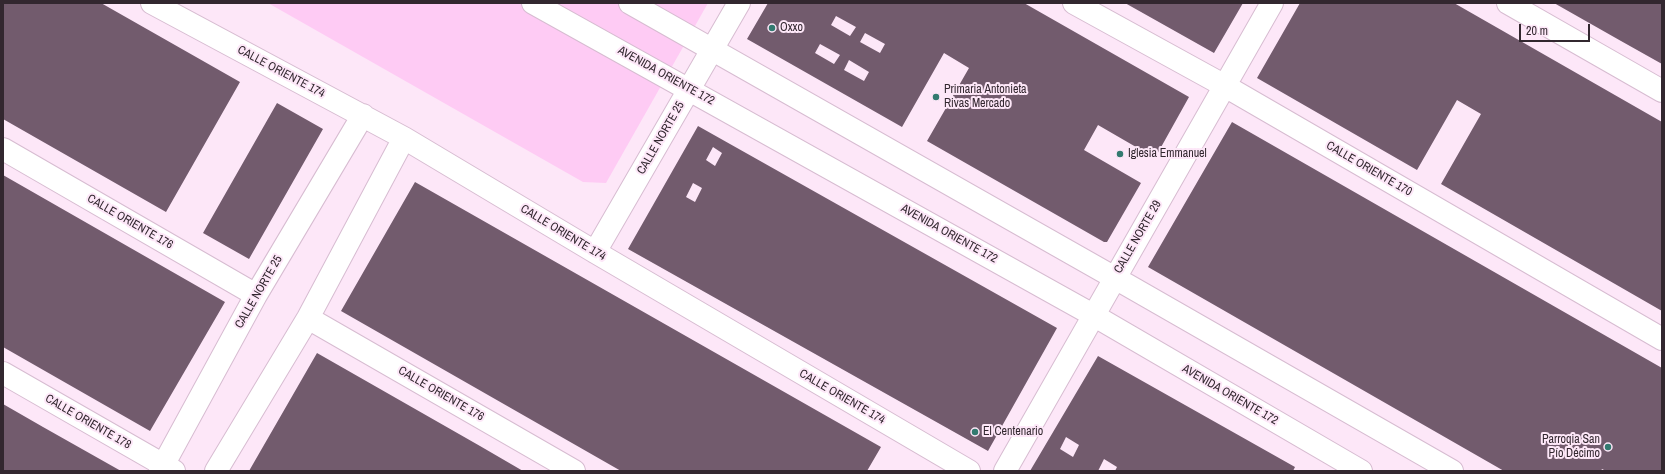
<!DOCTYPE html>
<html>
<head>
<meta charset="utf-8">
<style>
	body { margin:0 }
	#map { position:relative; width:1665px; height:474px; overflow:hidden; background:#fde7f8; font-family:"Archivo Narrow",sans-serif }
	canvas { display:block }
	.frame { position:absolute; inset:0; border:4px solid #32272f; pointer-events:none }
	.scale { position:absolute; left:1519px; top:24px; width:71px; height:18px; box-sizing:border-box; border:2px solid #32272f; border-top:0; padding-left:5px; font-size:12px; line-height:14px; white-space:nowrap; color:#32272f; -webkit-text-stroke:3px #fde7f8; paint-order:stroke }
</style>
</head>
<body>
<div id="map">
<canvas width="1665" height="474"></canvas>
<div class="frame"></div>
<div class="scale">20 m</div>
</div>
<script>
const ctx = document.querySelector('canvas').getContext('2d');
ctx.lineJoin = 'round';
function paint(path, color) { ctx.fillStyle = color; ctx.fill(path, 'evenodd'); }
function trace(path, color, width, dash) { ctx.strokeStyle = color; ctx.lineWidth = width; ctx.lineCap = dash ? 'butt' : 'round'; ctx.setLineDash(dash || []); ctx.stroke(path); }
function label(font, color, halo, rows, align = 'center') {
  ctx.font = font + ' "Archivo Narrow",sans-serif'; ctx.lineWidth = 4; ctx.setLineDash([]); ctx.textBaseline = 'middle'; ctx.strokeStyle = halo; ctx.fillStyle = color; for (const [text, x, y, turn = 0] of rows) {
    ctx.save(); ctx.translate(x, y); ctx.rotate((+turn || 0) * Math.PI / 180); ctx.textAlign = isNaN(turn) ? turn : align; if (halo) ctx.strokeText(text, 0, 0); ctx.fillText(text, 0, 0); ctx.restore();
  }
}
paint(new Path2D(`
	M268,3H708L606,183L583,182Z`), '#fecbf4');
paint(new Path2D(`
	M3,3H101L240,82L166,212L3,119Z
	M768,3H1024L1189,97L1155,158L1098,125L1084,150L1141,183L1107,242H1104L927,141L969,68L944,53L902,127L747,39ZM836,16L856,27L850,36L831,25ZM865,33L885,44L880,53L860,42ZM820,44L840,55L834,64L815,53ZM849,60L869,72L864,81L844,70Z
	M1125,3H1243L1214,53Z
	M1300,3H1454L1662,122V311L1441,184L1481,114L1457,100L1417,170L1257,78Z
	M1554,3H1662V64L1621,41Z
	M277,103L323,129L249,259L203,233Z
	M1232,122L1662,368V471H1606L1602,469L1601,471H1504L1148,267Z
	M698,126L1057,328L988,451L628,249ZM713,147L722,153L715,166L706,160ZM693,183L702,188L695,202L686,197Z
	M3,175L225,302L150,431L3,347Z
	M415,182L881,447L867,471H621L341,311Z
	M317,353L480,446L523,471H249Z
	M1098,356L1295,467L1293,471H1115L1117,467L1104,459L1098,471H1030ZM1066,437L1079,445L1073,457L1060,449Z
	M3,404L43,427L121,471H3Z`), '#725b6d');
const minor = new Path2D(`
	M152,3L404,138L595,252L969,471
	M533,3L1093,315L1361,471
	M630,3L1115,278L1452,471
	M1074,3L1225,86L1662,339
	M1508,3L1662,91
	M3,149L256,295
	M595,252L739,3
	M308,318L574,471
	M3,373L174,471
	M160,471L256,295L363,115
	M216,471L308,318L404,138
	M1005,471L1272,3`);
trace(minor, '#d7bcd1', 24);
trace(minor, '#fff', 22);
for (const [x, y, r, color] of [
	[772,28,4,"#337a70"],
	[936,97,4,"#337a70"],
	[1120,154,4,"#337a70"],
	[975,432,4,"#337a70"],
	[1608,447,4,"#337a70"]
]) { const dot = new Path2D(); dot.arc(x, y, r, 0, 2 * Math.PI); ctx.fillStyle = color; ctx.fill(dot); trace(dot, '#fde7f8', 1.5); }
label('12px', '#32272f', '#fde7f8', [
	["Oxxo",780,28],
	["Primaria Antonieta",944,90],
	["Rivas Mercado",944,104],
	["Iglesia Emmanuel",1128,154],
	["El Centenario",983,432],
	["Parroqia San",1600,440,"right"],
	["Pío Décimo",1600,454,"right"]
], 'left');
label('12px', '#32272f', '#fde7f8', [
	["CALLE ORIENTE 174",281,72,28],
	["AVENIDA ORIENTE 172",666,76,29],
	["CALLE NORTE 25",661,138,-60],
	["CALLE ORIENTE 170",1369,169,30],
	["CALLE ORIENTE 176",130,222,30],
	["CALLE ORIENTE 174",563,233,31],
	["AVENIDA ORIENTE 172",949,234,29],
	["CALLE NORTE 29",1138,237,-60],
	["CALLE NORTE 25",259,292,-60],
	["CALLE ORIENTE 176",441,394,30],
	["AVENIDA ORIENTE 172",1230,395,30],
	["CALLE ORIENTE 174",842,397,30],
	["CALLE ORIENTE 178",88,422,30]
]);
</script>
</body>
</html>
